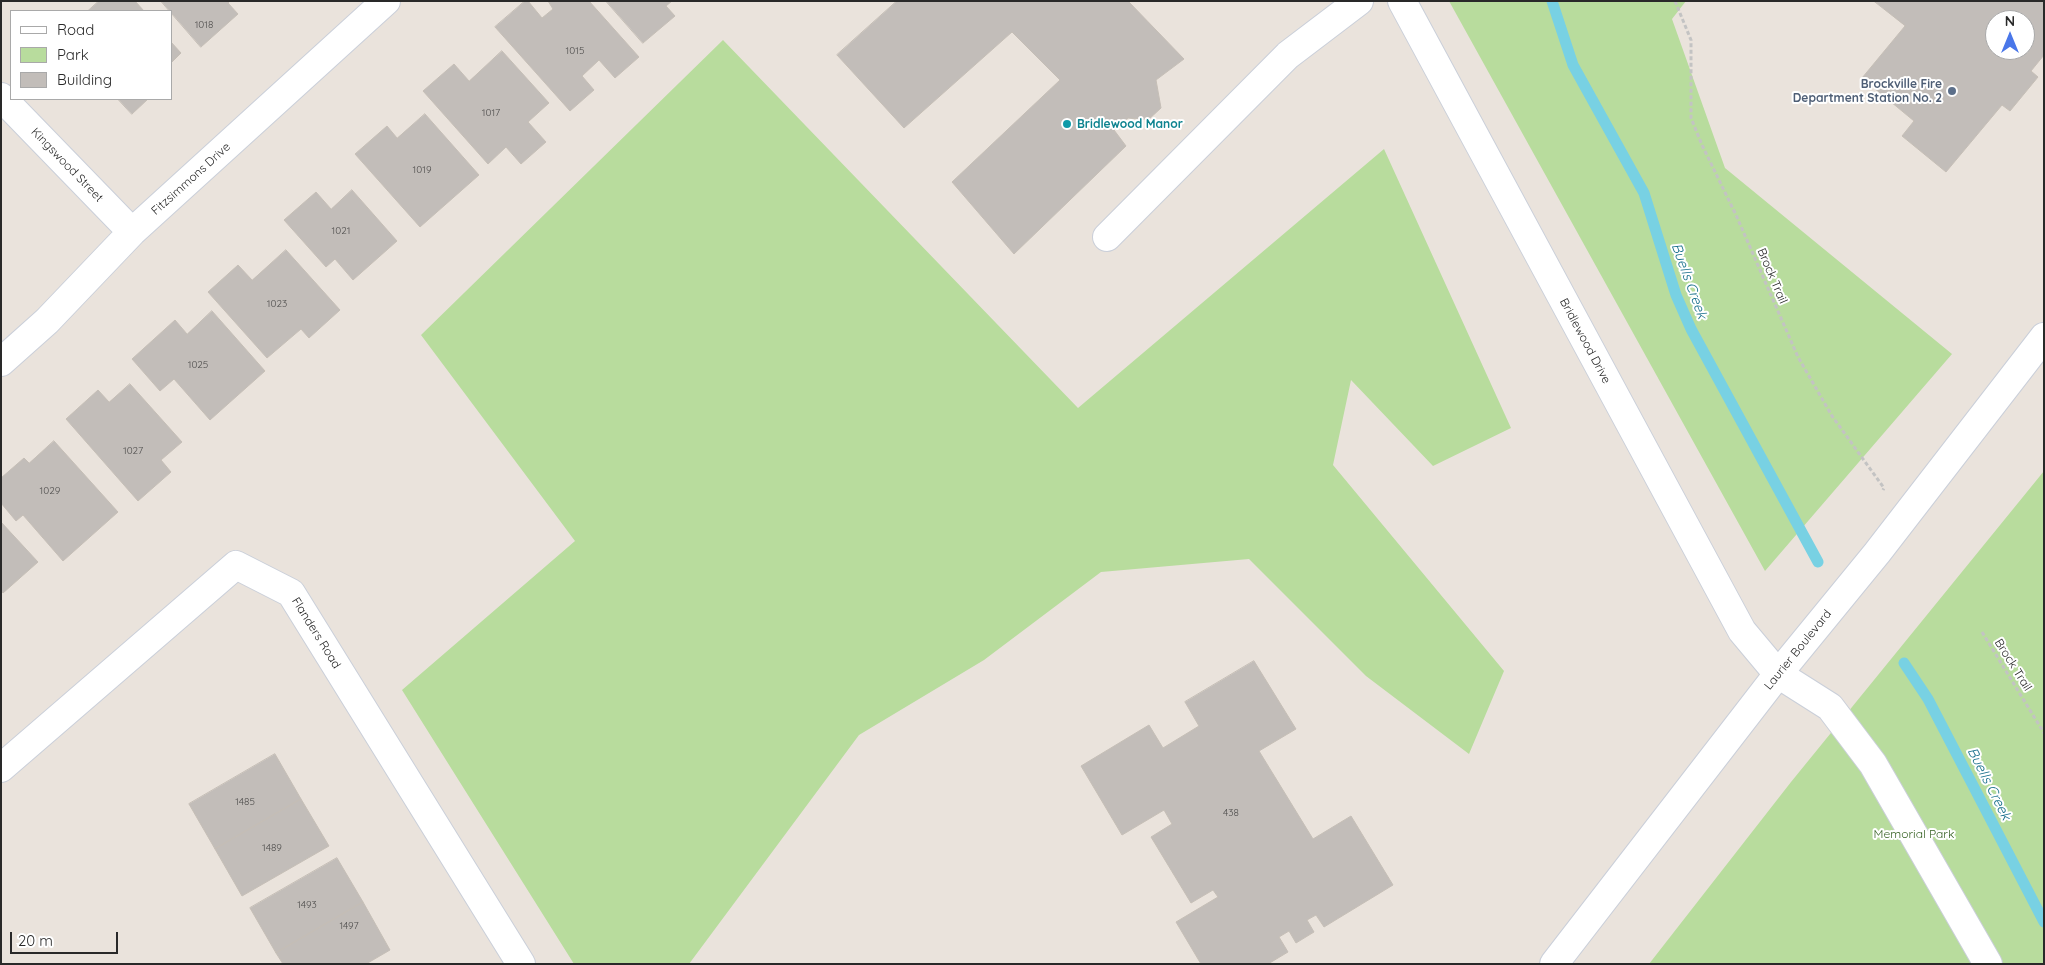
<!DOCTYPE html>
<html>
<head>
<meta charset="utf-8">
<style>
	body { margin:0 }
	#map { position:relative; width:2045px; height:965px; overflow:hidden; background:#eae3dc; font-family:Quicksand,sans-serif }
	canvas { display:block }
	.frame { position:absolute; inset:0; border:2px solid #292929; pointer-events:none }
	.legend { position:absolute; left:10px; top:10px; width:162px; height:90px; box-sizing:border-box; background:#fff; border:1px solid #a9a9a9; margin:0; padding:6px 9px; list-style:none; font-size:15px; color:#292929 }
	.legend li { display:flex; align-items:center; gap:10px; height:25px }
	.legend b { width:25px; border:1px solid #a9a9a9 }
	.north { position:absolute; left:1985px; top:10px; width:50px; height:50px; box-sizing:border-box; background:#fff; border:1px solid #a9a9a9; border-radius:50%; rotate:0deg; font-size:14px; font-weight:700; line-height:20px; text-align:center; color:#292929 }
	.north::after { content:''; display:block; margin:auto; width:18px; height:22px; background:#4a77e9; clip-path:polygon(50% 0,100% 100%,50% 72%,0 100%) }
	.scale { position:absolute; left:10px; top:932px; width:108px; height:22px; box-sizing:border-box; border:2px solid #292929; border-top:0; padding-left:6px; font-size:15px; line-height:18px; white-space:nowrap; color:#292929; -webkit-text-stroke:4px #fff; paint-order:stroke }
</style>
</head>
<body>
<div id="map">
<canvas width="2045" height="965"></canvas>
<div class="frame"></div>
<ul class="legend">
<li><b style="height:6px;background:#fff"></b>Road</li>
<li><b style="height:14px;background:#b8dc9d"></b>Park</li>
<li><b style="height:14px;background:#c2bdb9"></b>Building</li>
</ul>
<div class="north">N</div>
<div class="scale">20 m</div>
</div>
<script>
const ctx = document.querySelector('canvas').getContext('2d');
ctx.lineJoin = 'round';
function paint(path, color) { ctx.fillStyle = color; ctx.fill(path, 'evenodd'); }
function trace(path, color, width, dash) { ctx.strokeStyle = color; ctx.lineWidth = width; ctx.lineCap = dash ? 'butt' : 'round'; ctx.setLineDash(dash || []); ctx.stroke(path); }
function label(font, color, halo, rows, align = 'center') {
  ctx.font = font + ' Quicksand,sans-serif'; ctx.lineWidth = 4; ctx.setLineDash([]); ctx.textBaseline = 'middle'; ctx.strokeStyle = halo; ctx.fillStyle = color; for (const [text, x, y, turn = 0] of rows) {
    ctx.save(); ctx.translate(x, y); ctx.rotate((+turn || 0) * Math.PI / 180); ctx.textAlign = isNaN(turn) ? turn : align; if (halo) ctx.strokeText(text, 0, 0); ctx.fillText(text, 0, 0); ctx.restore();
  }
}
paint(new Path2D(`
	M1449,1H1686L1672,19L1725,168L1952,354L1765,571Z
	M723,40L1078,408L1384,149L1511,428L1433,466L1351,380L1333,465L1504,671L1469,754L1366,676L1249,559L1101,572L984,660L859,735L689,964H574L402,690L575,541L421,335Z
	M2044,471V964H1649L1791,782Z`), '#b8dc9d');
trace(new Path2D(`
	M1552,1L1573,65L1644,193L1676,295L1691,329L1818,562
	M1904,663L1928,699L2044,922`), '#78d1e3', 11);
const building = new Path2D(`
	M99,1H135L144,11H88Z
	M161,1H230L228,3L238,14L201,47Z
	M525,1H528L542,18L553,9L548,1H589L639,57L615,78L599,60L582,76L594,90L570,111L495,27Z
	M606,1H672L666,6L675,16L643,43Z
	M897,1H1128L1184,59L1156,80L1161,108L1148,120L1128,118L1114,130L1126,146L1014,254L952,182L1060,80L1012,32L904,128L837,55Z
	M1874,1H2044V55L2031,71L2038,77L2010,111L2002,105L1946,172L1902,136L1914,121L1862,78L1905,26ZM1995,20H2025V50H1995Z
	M171,42L181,53L171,63Z
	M502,51L549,103L528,122L546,142L521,164L506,147L488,164L423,91L454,64L469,81Z
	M118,99H148L132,114Z
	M425,114L479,175L420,227L355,154L387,126L397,138Z
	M352,190L397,241L353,280L335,259L326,267L284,220L316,192L331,209Z
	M286,250L340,310L309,338L301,329L267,358L208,292L238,265L252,280Z
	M212,311L265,371L210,420L174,379L160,391L132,359L175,320L187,334Z
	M130,384L182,442L161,460L171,472L138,501L66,419L98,390L109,402Z
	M54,441L118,512L63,561L23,515L16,521L1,503V478L24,458L29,463Z
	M1,522L38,562L3,593L1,590Z
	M1254,661L1296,729L1259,751L1313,839L1351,816L1393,885L1324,927L1316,915L1307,920L1314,932L1296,943L1289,931L1279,937L1288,952L1268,964H1201L1176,922L1218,897L1213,890L1191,903L1151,837L1172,824L1164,810L1122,835L1081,766L1149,725L1163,748L1199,726L1185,702Z
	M275,754L301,799L215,849L189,804Z
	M301,799L329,846L242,896L215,849Z
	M337,858L363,902L276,953L250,908Z
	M363,902L390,950L366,964H283L276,953Z`);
paint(building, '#c2bdb9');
trace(building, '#c5beb6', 1);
const minor = new Path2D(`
	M1402,1L1742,631L1778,674L1830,707L1873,764L1988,964
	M1,97L132,232
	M1107,237L1288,55L1359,1
	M1,362L47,321L132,232L386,1
	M1,768L236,565L291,593L521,964
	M1554,964L1778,674L1877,553L2044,337`);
trace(minor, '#cacfd9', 30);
trace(new Path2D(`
	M1675,1L1691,40V118L1702,145L1736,215L1798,357L1832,416L1884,488L1883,490
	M1982,632L2044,733`), '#c3c3c3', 3, [4, 2.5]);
trace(minor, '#fff', 28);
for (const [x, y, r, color] of [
	[1952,91,5,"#5c6f8a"],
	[1067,124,5,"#0f9aa8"]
]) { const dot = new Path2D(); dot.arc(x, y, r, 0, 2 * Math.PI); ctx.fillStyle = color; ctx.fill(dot); trace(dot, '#fff', 2); }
label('10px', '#4f4e4d', null, [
	["1018",204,25],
	["1015",575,51],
	["1017",491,113],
	["1019",422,170],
	["1021",341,231],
	["1023",277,304],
	["1025",198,365],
	["1027",133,451],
	["1029",50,491],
	["1485",245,802],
	["438",1231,813],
	["1489",272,848],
	["1493",307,905],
	["1497",349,926]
]);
label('bold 12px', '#4e5e75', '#fff', [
	["Brockville Fire",1942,84],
	["Department Station No. 2",1942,98]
], 'right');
label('bold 12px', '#0d838f', '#fff', [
	["Bridlewood Manor",1077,124]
], 'left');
label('12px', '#292929', '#fff', [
	["Kingswood Street",67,165,46],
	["Fitzsimmons Drive",191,179,-42],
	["Brock Trail",1772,276,67],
	["Bridlewood Drive",1585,341,62],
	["Flanders Road",316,633,58],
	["Laurier Boulevard",1798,650,-51],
	["Brock Trail",2013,665,58]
]);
label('12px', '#335f20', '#fff', [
	["Memorial Park",1914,834]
]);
label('italic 14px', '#19708c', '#fff', [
	["Buells Creek",1689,281,70],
	["Buells Creek",1989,784,63]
]);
</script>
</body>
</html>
